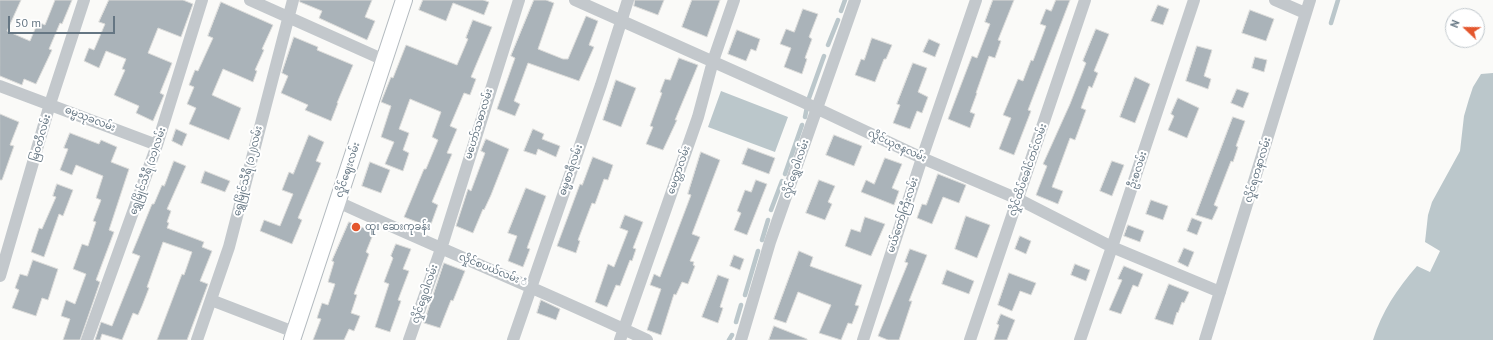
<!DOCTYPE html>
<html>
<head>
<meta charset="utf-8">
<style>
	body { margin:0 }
	#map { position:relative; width:1493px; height:340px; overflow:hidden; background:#fafaf8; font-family:"PT Sans",sans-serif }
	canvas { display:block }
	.north { position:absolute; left:1445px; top:8px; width:40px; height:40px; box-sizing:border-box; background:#fff; border:1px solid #c1c8cd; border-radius:50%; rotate:292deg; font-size:11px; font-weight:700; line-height:16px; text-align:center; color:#657683 }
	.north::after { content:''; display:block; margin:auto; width:14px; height:18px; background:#e4572e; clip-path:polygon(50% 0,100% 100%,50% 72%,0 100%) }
	.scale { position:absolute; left:8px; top:16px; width:107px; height:18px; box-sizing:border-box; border:2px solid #657683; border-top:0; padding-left:5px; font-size:12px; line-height:14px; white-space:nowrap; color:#657683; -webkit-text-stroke:3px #fff; paint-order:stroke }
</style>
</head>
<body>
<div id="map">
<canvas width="1493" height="340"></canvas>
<div class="north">N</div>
<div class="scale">50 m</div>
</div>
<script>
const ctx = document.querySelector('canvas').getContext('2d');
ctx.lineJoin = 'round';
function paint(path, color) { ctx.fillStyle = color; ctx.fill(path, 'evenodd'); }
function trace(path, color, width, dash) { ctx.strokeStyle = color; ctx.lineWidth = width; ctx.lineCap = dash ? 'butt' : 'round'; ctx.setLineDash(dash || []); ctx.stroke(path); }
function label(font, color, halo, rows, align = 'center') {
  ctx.font = font + ' "PT Sans","Noto Sans Myanmar",sans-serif'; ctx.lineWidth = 4; ctx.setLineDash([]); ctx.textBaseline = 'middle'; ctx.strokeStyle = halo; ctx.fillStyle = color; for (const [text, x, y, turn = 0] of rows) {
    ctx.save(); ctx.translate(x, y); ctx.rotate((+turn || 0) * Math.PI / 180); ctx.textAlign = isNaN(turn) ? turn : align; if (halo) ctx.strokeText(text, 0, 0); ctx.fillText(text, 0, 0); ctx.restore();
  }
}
paint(new Path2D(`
	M1493,73V340H1373C1382,311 1397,289 1417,266L1430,272L1440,251L1425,242L1428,215L1432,202L1460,151L1464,116L1469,99L1473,87L1481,74Z
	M721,91L788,117L775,152L708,127Z`), '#bbc7cb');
trace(new Path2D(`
	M841,11L845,0
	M1331,23L1338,0
	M828,45L838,20
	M809,98L824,56
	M805,117L807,107
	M785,174L802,125
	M771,210L782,181
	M762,240L768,220
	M745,295L758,251
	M736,322L741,305
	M729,340L732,335`), '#bbc7cb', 4.5);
const building = new Path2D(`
	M0,0H21L7,31L30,41L38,22L45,25L55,0H72L62,24L60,23L49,49L52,50L36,84L24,79L22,85L0,76Z
	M109,0H183L193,4L181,37L158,28L148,53L172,63L160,93L164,95L153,121L136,113L139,106L114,95L125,70L122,69L126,59L106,51L99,68L84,61L89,48L94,50L105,24L99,22Z
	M300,0H372L365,17L375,21L367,40L319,18L322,11L300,2Z
	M423,0H483L489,2L484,15L453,3L446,21L419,10Z
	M534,0H546L554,3L538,49L563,59H568L586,16L598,21L589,45L594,47L579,81L528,63L514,101L520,104L515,116L497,109L515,58L511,56Z
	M635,0H664L658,15L634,6Z
	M692,0H720L707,37L682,27Z
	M993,0H1014L998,40L1001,41L995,58L989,56L976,93H977L970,112L975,114L970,128L948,119L972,56L977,58L990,24L985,22Z
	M1056,0H1070L1028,110L1031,111L1014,155L999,149L1011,118L1003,115L1018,79L1023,81L1031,60L1033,61L1046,26L1040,24L1046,9L1051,11Z
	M221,2L273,25L262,49L264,50L255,70L257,71L253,82L223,69L212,95L241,108L229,140L189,124L196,108L187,104L194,87L189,85L195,70L198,71L213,38L208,36Z
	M1158,5L1169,9L1163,25L1151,21Z
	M803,9L818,14L809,37L812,39L805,58L807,59L802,74L784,67L791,48L780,44L786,29L794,32Z
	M1250,10L1274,19L1266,41L1242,33Z
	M473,20L492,27L471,77L476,79L470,95L464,93L450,126L457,129L447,153L452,154L432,202L438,205L430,227L404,217L424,169H426L438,140L432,137L441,112L410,99L399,129L409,133L403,150L409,153L403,171L385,164L394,142L381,137L391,106L381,102L391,77L393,78L406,45L457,65L468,39L466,38Z
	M1096,29L1109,34L1094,71L1098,73L1092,88L1089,86L1081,108L1086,110L1075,140L1070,138L1052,187L1063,191L1058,204L1036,195L1047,166L1043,164L1070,104L1086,63L1083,61Z
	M737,30L760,39L756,51L751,49L746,61L728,54Z
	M294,37L318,47L317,50L353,65L337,103H338L331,121L305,110L308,105L281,93L288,76L282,73Z
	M872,38L892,45L886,59H884L875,82L855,75L861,59L864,60Z
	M929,39L940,44L935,57L923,52Z
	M1197,46L1212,50L1204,76L1211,79L1208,89L1186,81Z
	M1255,57L1267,60L1264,72L1252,68Z
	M679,58L698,65L675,120H677L663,150L646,144L653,127L650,126L662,93L660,92L665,79L670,80Z
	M913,63L927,68L918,92L928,97L922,113L917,111L910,129L893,123L900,105L897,104Z
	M1135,77L1150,84L1135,123L1120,117Z
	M616,80L636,88L621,127L603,120Z
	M1237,89L1249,93L1243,108L1231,103Z
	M1178,98L1199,108L1187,138L1168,130L1174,116L1171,114Z
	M0,114L19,122L10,145L14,146L2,180H0Z
	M1233,117L1245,121L1236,146L1238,147L1233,162L1231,161L1214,205L1218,207L1212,220L1196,215Z
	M176,129L187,134L182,146L172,141Z
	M533,129L544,134L542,139L560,146L556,157L538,149L536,155L524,151Z
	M70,133L99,144L101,140L117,147L111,162L129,169L109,230L114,232L96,280L100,282L80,340H63L70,319L61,316L66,300L75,304L86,274L73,269L82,244L88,246L96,222L93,221L101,200L96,198L103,176L76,165L72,175L60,170L68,149L64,148Z
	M309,135L324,142L316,161L321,163L298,218L302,220L292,244L260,231L264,220L280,226L293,194L282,190L289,172L293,174Z
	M834,135L862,146L854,166L826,155Z
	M486,139L509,149L491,195L484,210L483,209L473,233L456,226L468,189L471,191L485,153L481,151Z
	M748,148L775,158L769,174L742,164Z
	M701,152L720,160L692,234L700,237L690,261L694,262L693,265L695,266L688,284L682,282L676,295L674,294L661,335L647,330L661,289L650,285L654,274L660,277L691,195L688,194Z
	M593,157L613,165L608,180L604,179L595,204L592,203L578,240L580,241L576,253L557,246L580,184L582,185Z
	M885,158L902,164L892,188L899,191L894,205L861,192L866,180L874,184Z
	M174,161L186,166L167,209L171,211L167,222L169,223L167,228L204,242L202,247L212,251L200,281L208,284L187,340H157L182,274L184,275L192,252L163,242L147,287L149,288L142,306L138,315L133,313L122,340L102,334L100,340H95L101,322L112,326L140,256L132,253L137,241L152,204H154L162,185L164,186Z
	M1112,161L1124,165L1112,196L1100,191Z
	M370,162L390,170L381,193L362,186Z
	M205,171L230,181L225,192L201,183Z
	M938,174L966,185L959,203L943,197L932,224L917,218L922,204L926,205Z
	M756,180L767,184L747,235L734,230L741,213L737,211L745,190L751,192Z
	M819,180L835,186L828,202L832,204L825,220L806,213Z
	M57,184L73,190L63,216L59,214L44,257L31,252L39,228L42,229L56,197L53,196Z
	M526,188L546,196L527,248L530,249L523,267L508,261L517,236L508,233Z
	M1151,200L1168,206L1163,220L1146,214Z
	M625,215L643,222L633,248L636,249L632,261L630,260L620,286L616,285L607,307L595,302L608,264L614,267L628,231L620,228Z
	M966,216L990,225L977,258L955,249Z
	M865,217L885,224L871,256L845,246L851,229L860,232Z
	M1192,218L1202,222L1197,235L1187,231Z
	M349,222L374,232L366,252L369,254L354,294L357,295L351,313L360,316L354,331L349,329L344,340H313L321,319L317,318L322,303L328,305L335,284L328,282L334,262L332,261Z
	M1128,225L1144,231L1140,242L1124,236Z
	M1020,236L1031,241L1026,254L1015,249Z
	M396,244L411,249L403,269L409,271L398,300L401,301L390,332L375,327L389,284L384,282L393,258L391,256Z
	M1184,248L1194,252L1188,267L1178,262Z
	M910,249L927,255L909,301H912L899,340H888L878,336L908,263L905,262Z
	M799,251L813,257L810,266L862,285L855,305L859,306L852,324L848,323L841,340L819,333L831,305L798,292L786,323L774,319Z
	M734,255L744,259L740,270L730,266Z
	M33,260L58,269L48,300L42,298L36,316L12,308L19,290L15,288L20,274L27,276Z
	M444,263L465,271L453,301L451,300L440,328L424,323Z
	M1075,264L1090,270L1086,281L1071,275Z
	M1124,266L1143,274L1138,287L1133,285L1121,314L1109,310L1122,280L1118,279Z
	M947,270L974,281L969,294L942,284Z
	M1009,273L1036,283L1031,295L1020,291L1012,311L998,305Z
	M718,275L729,279L720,307L723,308L718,323L702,317Z
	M1169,284L1189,292L1184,303L1182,302L1178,313L1177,312L1173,325L1155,319Z
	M541,300L560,309L556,320L537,313Z
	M1001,314L1015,320L1007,340H994L999,325L997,324Z
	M774,326L807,339V340H769Z`);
paint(building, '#aab3b9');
trace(building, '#dcdcda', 1);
const secondary = new Path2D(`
	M292,340L404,0`);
trace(secondary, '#b3babf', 18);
trace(new Path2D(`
	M250,0L384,60
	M575,0L801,101L922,158L1018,199L1112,247L1220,292
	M1275,0L1305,13
	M0,86L157,145
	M338,202C440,249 545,292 647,340
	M0,276L50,104L84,0
	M211,300L294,332
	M87,340L157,145L202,0
	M197,340L229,247L293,0
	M409,340L441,249L519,0
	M513,340L601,85L628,0
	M620,340L698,117L713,61L734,0
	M741,340L770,242L855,0
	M863,340L922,158L976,0
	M970,340L1085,0
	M1080,340L1112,247L1194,0
	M1205,340L1310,0`), '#c3c8cc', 12);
trace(secondary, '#fff', 16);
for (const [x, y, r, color] of [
	[356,227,5,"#e4572e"]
]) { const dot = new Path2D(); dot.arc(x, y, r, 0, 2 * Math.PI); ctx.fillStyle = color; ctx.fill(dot); trace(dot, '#fff', 1.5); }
label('10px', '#657683', '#fff', [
	["ဓမ္မသုခလမ်း",90,119,21],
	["မဟော်သဓာလမ်း",479,124,-73],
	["မြဝတီလမ်း",41,138,-74],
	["လှိုင်ယုဇနလမ်း",897,146,25],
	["လှိုင်ရွှေဝါလမ်း",796,169,-71],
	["လှိုင်ဈေးလမ်း",348,170,-72],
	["ဓမ္မစာရီလမ်း",571,170,-71],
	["မေတ္တာလမ်း",679,170,-71],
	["လှိုင်ထိပ်ခေါင်တင်လမ်း",1028,170,-71],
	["ဦးစလမ်း",1138,170,-72],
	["လှိုင်ရတနာလမ်း",1258,170,-73],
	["ရွှေမြိုင်သီရီ (၁၁)လမ်း",148,171,-71],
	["ရွှေမြိုင်သီရီ (၁၂)လမ်း",248,171,-76],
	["မယ်တော်ကြီးလမ်း",903,215,-72],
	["လှိုင်စပယ်လမ်း ံ",493,270,22],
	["လှိုင်ရွှေဝါလမ်း",425,294,-71]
]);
label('10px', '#657683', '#fff', [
	["ထူး ဆေးကုခန်း",365,227]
], 'left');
</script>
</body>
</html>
